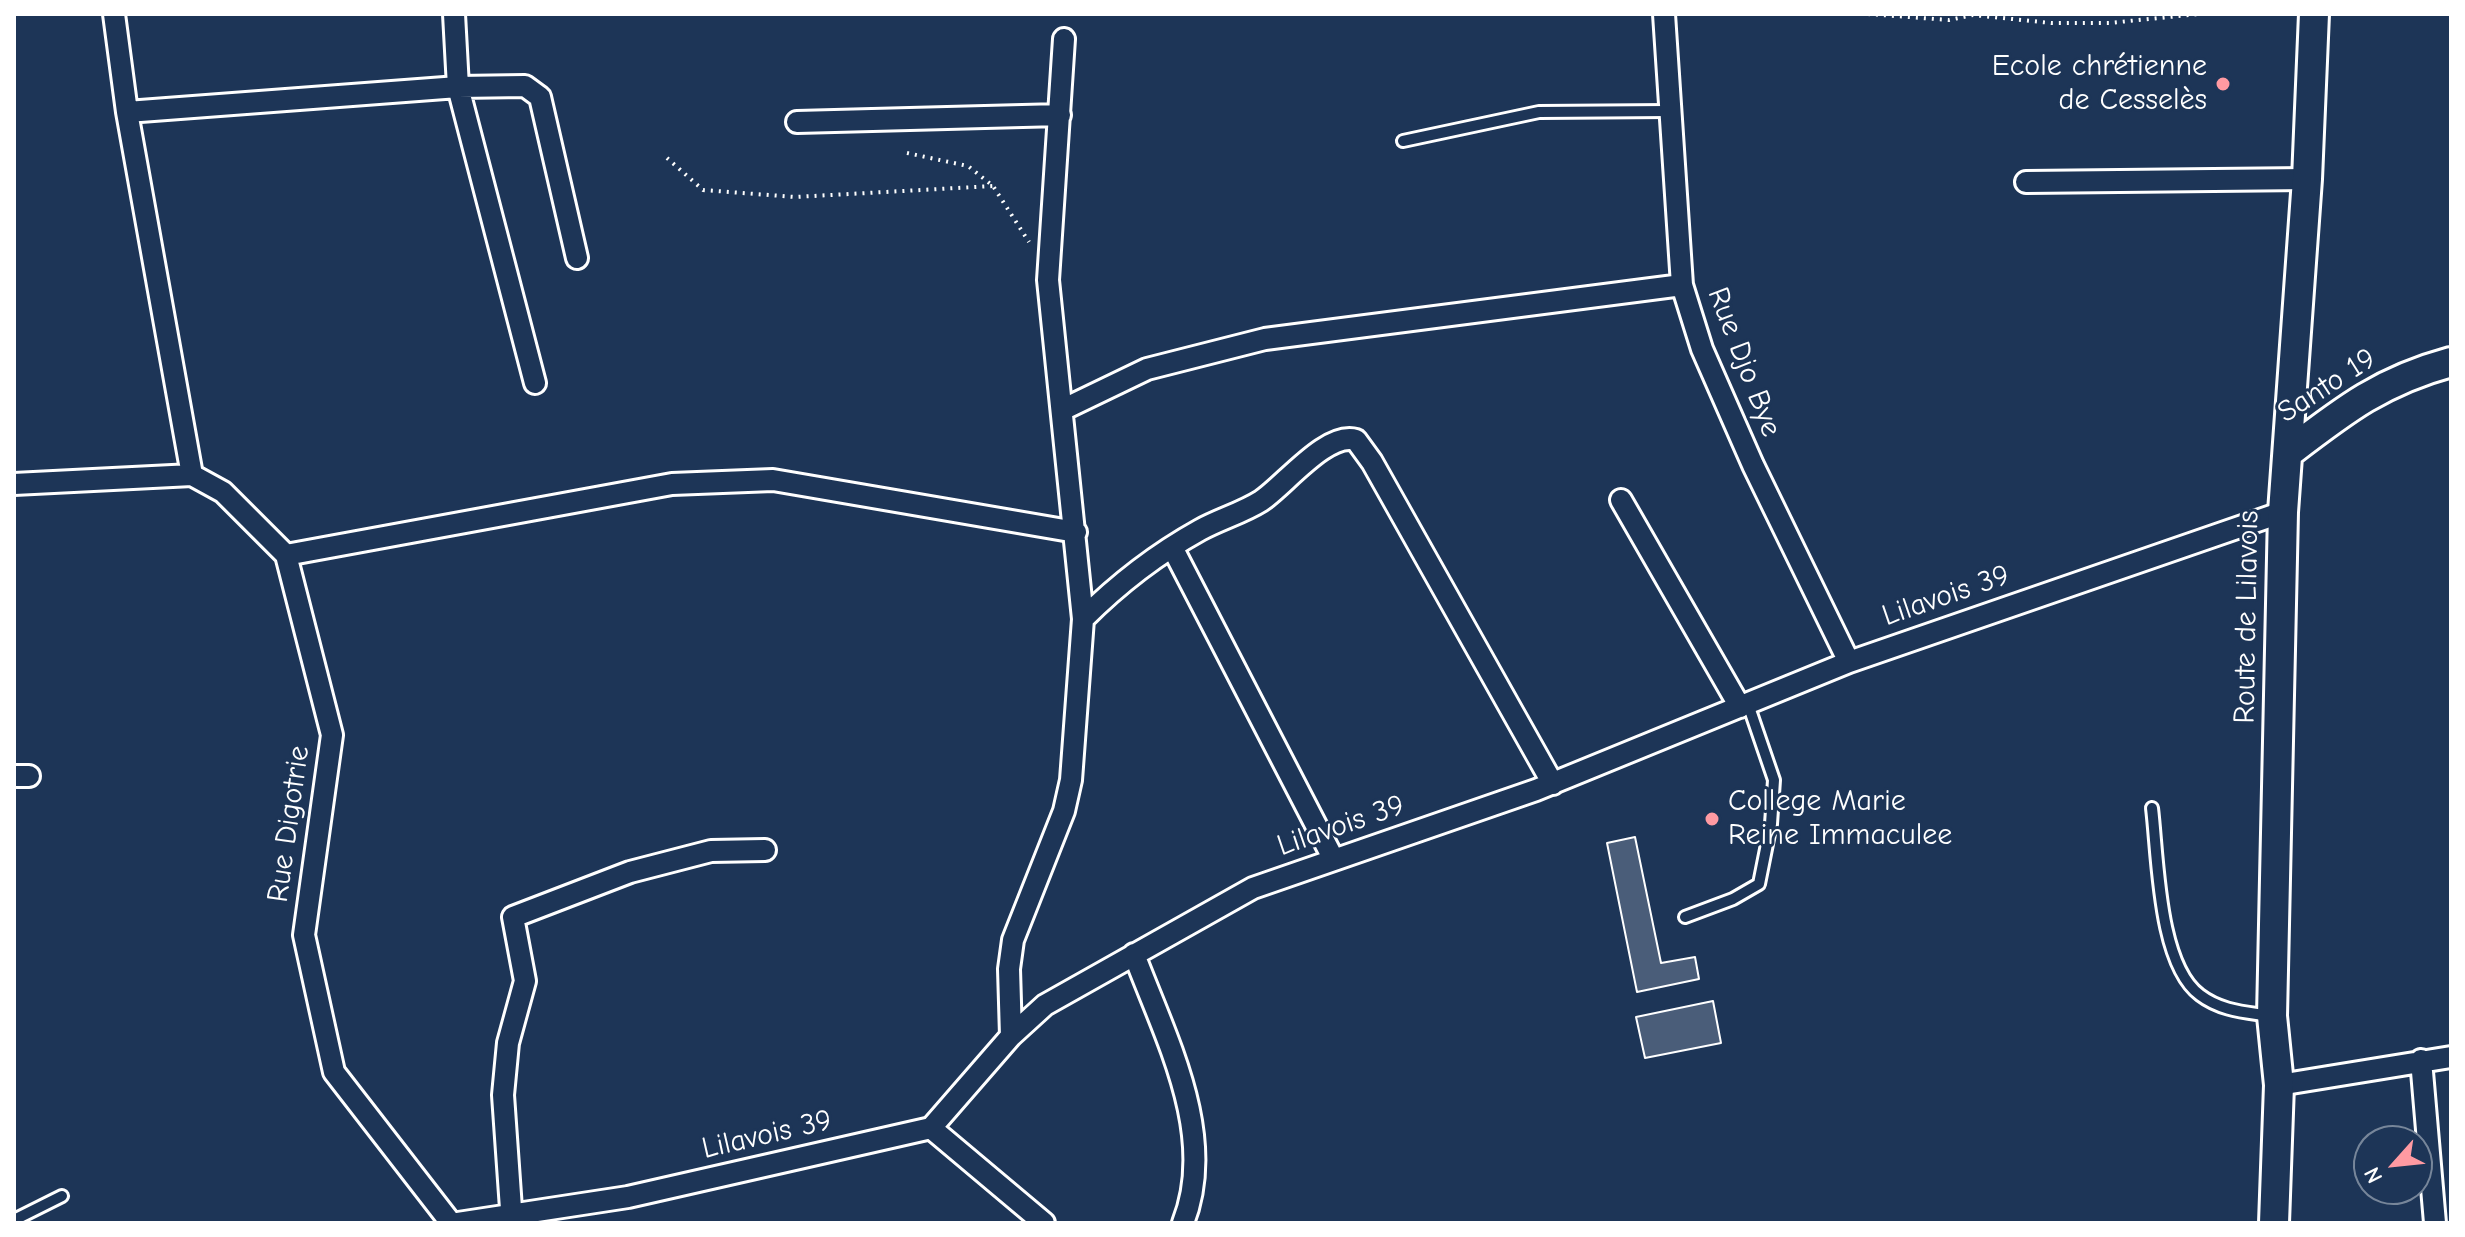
<!DOCTYPE html>
<html>
<head>
<meta charset="utf-8">
<style>
	body { margin:0 }
	#map { position:relative; width:2465px; height:1237px; overflow:hidden; background:#1d3557; font-family:"Comic Neue",sans-serif }
	canvas { display:block }
	.frame { position:absolute; inset:0; border:16px solid #fff; pointer-events:none }
	.north { position:absolute; left:2353px; top:1125px; width:80px; height:80px; box-sizing:border-box; background:#1d3557; border:2px solid #77869a; border-radius:50%; rotate:243deg; font-size:22px; font-weight:700; line-height:32px; text-align:center; color:#fff }
	.north::after { content:''; display:block; margin:auto; width:28px; height:36px; background:#ff9aa2; clip-path:polygon(50% 0,100% 100%,50% 72%,0 100%) }
</style>
</head>
<body>
<div id="map">
<canvas width="2465" height="1237"></canvas>
<div class="frame"></div>
<div class="north">N</div>
</div>
<script>
const ctx = document.querySelector('canvas').getContext('2d');
ctx.lineJoin = 'round';
function paint(path, color) { ctx.fillStyle = color; ctx.fill(path, 'evenodd'); }
function trace(path, color, width, dash) { ctx.strokeStyle = color; ctx.lineWidth = width; ctx.lineCap = dash ? 'butt' : 'round'; ctx.setLineDash(dash || []); ctx.stroke(path); }
function label(font, color, halo, rows, align = 'center') {
  ctx.font = font + ' "Comic Neue",sans-serif'; ctx.lineWidth = 6; ctx.setLineDash([]); ctx.textBaseline = 'middle'; ctx.strokeStyle = halo; ctx.fillStyle = color; for (const [text, x, y, turn = 0] of rows) {
    ctx.save(); ctx.translate(x, y); ctx.rotate((+turn || 0) * Math.PI / 180); ctx.textAlign = isNaN(turn) ? turn : align; if (halo) ctx.strokeText(text, 0, 0); ctx.fillText(text, 0, 0); ctx.restore();
  }
}
const building = new Path2D(`
	M1635,837L1661,963L1695,957L1699,979L1637,992L1607,843Z
	M1713,1001L1721,1043L1645,1058L1636,1017Z`);
paint(building, '#4a5d79');
trace(building, '#fff', 2);
const lane = new Path2D(`
	M1403,141L1539,112L1668,111
	M2152,808C2158,857 2158,964 2200,995C2221,1011 2245,1012 2270,1016
	M1685,917L1733,899L1759,884L1771,824L1774,780L1748,704
	M14,1220L62,1196`);
const street = new Path2D(`
	M114,14L127,112L192,475
	M454,14L458,87L535,383
	M1664,14L1682,285L1702,349L1753,465L1849,662
	M127,112L458,87L525,86L540,97L577,258
	M797,122L1060,115
	M2026,182L2307,179
	M1064,409L1147,369L1265,339L1682,285
	M14,484L192,475L223,492L286,555L332,735L304,935L334,1072L451,1223
	M1621,500L1740,707
	M1172,547L1334,860
	M286,555L672,484L773,480L1076,532
	M1083,619C1119,583 1155,555 1200,530C1220,519 1242,513 1261,501C1284,486 1327,431 1356,440L1372,462L1553,784
	M14,776H29
	M1134,954C1165,1037 1218,1135 1183,1223
	M1011,1036L1009,969L1013,940L1064,811L1071,780L1083,619L1048,280L1064,39
	M2421,1060L2435,1223
	M2279,1085L2451,1057
	M931,1128L1044,1223
	M458,1223L628,1197L931,1128L1011,1036L1045,1005L1253,888L1536,790L1849,662L2283,512
	M512,1223L503,1095L508,1043L525,981L513,917L630,872L711,851L765,850`);
const secondary = new Path2D(`
	M2288,453C2344,410 2381,381 2451,362
	M2274,1223L2279,1085L2272,1016L2283,512L2307,179L2314,14`);
trace(lane, '#fff', 16);
trace(street, '#fff', 26);
trace(secondary, '#fff', 34);
trace(new Path2D(`
	M1868,14L1949,20L1973,15L2051,23H2109L2199,14
	M907,153L968,166L993,186L1029,242
	M667,158L703,190L795,197L993,186`), '#fff', 4, [2, 6]);
trace(lane, '#1d3557', 10);
trace(street, '#1d3557', 20);
trace(secondary, '#1d3557', 28);
for (const [x, y, r, color] of [
	[2223,84,8,"#ff9aa2"],
	[1712,819,8,"#ff9aa2"]
]) { const dot = new Path2D(); dot.arc(x, y, r, 0, 2 * Math.PI); ctx.fillStyle = color; ctx.fill(dot); trace(dot, '#1d3557', 3); }
label('30px', '#fff', '#1d3557', [
	["Ecole chrétienne",2207,67],
	["de Cesselès",2207,101],
	["College Marie",1728,802,"left"],
	["Reine Immaculee",1728,836,"left"]
], 'right');
label('30px', '#fff', '#1d3557', [
	["Rue Djo Bye",1744,362,69],
	["Santo 19",2327,386,-33],
	["Lilavois 39",1946,596,-19],
	["Route de Lilavois",2247,617,-89],
	["Rue Digotrie",289,824,-82],
	["Lilavois 39",1341,826,-19],
	["Lilavois 39",767,1135,-13]
]);
</script>
</body>
</html>
